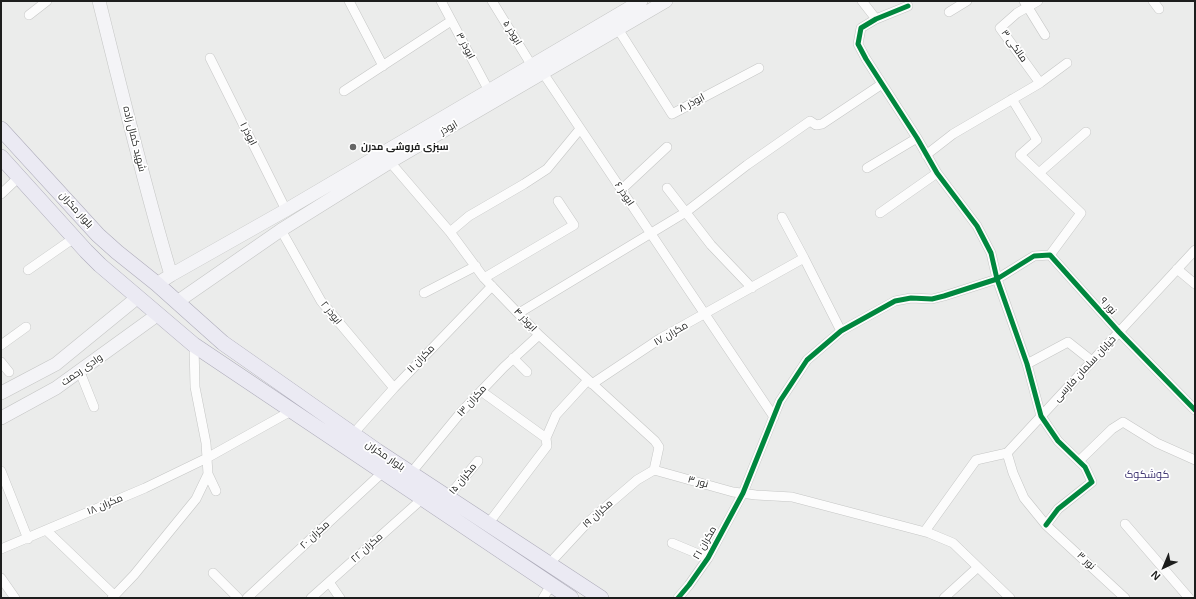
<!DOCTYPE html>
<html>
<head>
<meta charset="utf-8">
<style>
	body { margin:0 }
	#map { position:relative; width:1196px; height:599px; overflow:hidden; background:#ebeceb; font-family:Helvetica,sans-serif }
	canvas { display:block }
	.frame { position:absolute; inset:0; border:2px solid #1d1e1d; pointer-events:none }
	.north { position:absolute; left:1144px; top:547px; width:40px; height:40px; -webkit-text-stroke:3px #fff; paint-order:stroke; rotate:224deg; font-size:11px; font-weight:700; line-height:16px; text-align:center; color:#1d1e1d }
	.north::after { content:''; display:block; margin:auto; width:14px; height:18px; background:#1d1e1d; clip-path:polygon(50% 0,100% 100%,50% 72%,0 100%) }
</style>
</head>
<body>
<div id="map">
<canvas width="1196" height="599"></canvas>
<div class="frame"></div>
<div class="north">N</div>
</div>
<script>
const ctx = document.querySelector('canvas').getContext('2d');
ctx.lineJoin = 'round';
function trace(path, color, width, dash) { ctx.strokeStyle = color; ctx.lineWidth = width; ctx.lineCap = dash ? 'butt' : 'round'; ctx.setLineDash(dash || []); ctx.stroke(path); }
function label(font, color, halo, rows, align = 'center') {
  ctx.font = font + ' Helvetica,Cairo,sans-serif'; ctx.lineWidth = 3.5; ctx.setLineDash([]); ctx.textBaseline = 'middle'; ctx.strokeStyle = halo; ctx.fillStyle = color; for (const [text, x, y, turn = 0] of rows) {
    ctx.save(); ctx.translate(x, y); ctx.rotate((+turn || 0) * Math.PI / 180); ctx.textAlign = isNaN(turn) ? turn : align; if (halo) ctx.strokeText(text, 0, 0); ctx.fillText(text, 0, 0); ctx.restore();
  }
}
const street = new Path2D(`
	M349,1L383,66
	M441,1L489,91
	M492,1L532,66
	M862,1L876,19
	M1024,1L1045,35
	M1038,1L1017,13L1000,28L1040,83
	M1153,1L1159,9
	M908,6L876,19L861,28L858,44L866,59L917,138L937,173L977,226L991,253L997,279L1027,364L1041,416L1058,441L1085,467L1092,482L1058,509L1046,525
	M949,12L967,1
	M29,15L47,1
	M618,29L672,114L759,68
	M210,58L286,210
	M543,73L774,417
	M344,91L451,21
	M1012,99L1037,140L1020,155L1081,213L1050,255
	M926,155L953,134L1040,83L1067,63
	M390,162L450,232L484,278L539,335L655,441L659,447L654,470
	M867,168L917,138
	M1039,173L1086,132
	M667,188L711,245L752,288
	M621,190L667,147
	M1,194L19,177
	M880,213L937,173
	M782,217L804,258L841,331
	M281,230L321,301L394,388
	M450,232L469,216L524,184L547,169L580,129
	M1177,269L1195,284
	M28,270L74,238
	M484,278L574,225L558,201
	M424,293L476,266
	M519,313L686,212L747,165L810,121L816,125L822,124L882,84
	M1,345L26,327
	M513,358L527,372
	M1,362L9,372
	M1027,364L1068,342L1092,361
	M80,372L94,407
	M592,384L661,338L804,258
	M481,391L546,438
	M353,434L394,388L492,286
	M1007,453L1195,250
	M1007,453L1013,473L1024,498L1046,525L1125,598
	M1079,461L1112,429L1123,422L1157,443L1195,460
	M654,470L733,492L756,495L792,497L929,533L953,543L1010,598
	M1,471L28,539
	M411,473L462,411L504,367L539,335
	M208,474L216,491
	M448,497L478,461
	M488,524L547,446L546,438L556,415L588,380
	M1125,524L1189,598
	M46,530L114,595
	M925,531L976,460L1007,453
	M672,543L708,558
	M1,549L145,488L207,458L291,411
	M549,564L587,523L637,480L654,470
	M213,573L238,598
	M1,578L15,598
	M329,582L340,598
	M112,598L134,575L196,499L208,474L206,443L195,387L194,345
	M247,598L383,472
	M311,598L422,499
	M543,598L551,585
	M678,598L689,585L708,558L743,493L780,401L807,360L841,331L895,301L911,298L932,299L944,296L997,279L1034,256L1050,255L1119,332L1195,410
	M944,598L978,567`);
const secondary = new Path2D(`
	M99,1C122,93 144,185 171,275
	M157,284L171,275L286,210L641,1
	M177,302L281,230L390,162L666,1
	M1,393L56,364L138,297
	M1,418L56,388L157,315`);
const primary = new Path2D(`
	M1,129L98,235L117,252L157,284L223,343L377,451L601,598
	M1,157L86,251L100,265L194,345L571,598`);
trace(street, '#c5c6c5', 10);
trace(secondary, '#c5c6c5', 14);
trace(primary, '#aeacba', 16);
trace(street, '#fcfcfc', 9);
trace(secondary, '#f4f4f7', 13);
trace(primary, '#ebeaf3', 15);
trace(new Path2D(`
	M908,6L876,19L861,28L858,44L866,59L917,138L937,173L977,226L991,253L997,279L1027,364L1041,416L1058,441L1085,467L1092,482L1058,509L1046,525
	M678,598L689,585L708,558L743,493L780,401L807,360L841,331L895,301L911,298L932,299L944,296L997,279L1034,256L1050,255L1119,332L1195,410`), '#00873e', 5);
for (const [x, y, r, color] of [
	[353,147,4,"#656665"]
]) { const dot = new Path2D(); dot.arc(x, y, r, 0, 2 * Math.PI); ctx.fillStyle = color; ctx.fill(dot); trace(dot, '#fff', 1.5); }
label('10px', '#1d1e1d', '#fff', [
	["ابوذر ۵",512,33,59],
	["ابوذر ۳",465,46,62],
	["مالکی ۳",1014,46,55],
	["ابوذر ۸",692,103,-28],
	["ابوذر",449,128,-30],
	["ابوذر ۱",248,134,63],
	["شهید کمال زاده",134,139,76],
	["ابوذر ۶",624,194,56],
	["بلوار مکران",76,210,48],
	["نور ۹",1108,306,48],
	["ابوذر ۲",331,313,51],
	["ابوذر ۴",525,320,47],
	["مکران ۱۷",671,334,-30],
	["مکران ۱۱",421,359,-46],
	["خیابان سلمان فارسی",1085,369,-47],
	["وادی رحمت",82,370,-35],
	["مکران ۱۳",472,401,-48],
	["بلوار مکران",385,456,34],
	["مکران ۱۵",463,479,-51],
	["نور ۳",698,482,15],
	["مکران ۱۸",105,505,-23],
	["مکران ۱۹",598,514,-42],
	["مکران ۲۰",315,535,-43],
	["مکران ۲۱",705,543,-60],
	["مکران ۲۲",367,548,-42],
	["نور ۳",1086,561,43]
]);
label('bold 10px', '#1d1e1d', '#fff', [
	["سبزی فروشی مدرن",361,147]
], 'left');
label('11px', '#413773', '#fff', [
	["کوشکوک",1147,475]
]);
</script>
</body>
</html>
